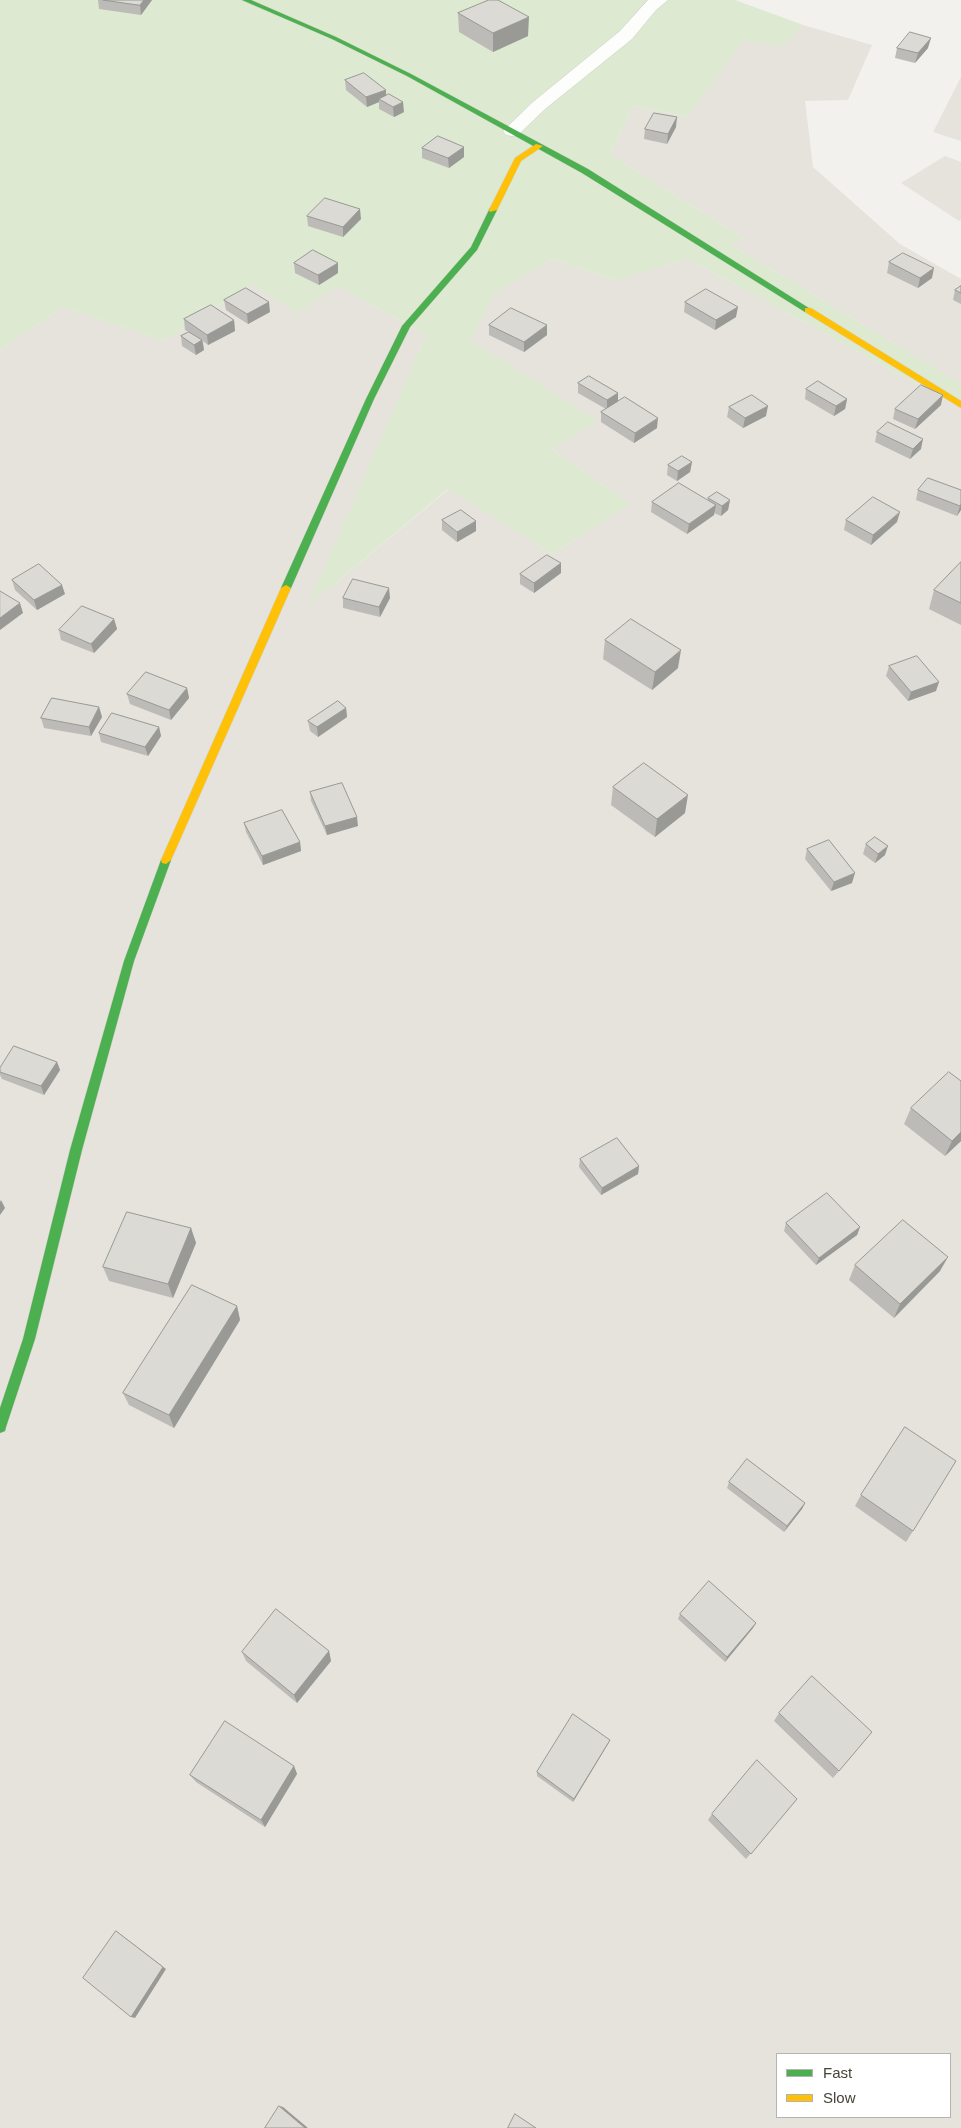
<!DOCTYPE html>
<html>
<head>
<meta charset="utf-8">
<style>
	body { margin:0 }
	#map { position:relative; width:961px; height:2128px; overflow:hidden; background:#f2f1ed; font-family:Helvetica,sans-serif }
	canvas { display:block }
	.legend { position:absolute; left:776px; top:2053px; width:175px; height:65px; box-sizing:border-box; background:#fff; border:1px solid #b5b4b0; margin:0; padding:6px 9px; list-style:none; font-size:15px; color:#474339 }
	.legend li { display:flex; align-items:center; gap:10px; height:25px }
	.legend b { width:25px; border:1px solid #b5b4b0 }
</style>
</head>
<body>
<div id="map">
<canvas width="961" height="2128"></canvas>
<ul class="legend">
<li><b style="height:6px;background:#4caf50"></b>Fast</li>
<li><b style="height:6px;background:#ffc107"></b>Slow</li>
</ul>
</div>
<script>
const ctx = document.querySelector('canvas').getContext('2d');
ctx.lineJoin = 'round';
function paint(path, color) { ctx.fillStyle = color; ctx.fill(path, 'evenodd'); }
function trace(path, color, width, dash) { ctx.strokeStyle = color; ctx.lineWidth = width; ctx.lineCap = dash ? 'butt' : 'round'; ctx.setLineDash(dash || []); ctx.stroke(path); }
paint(new Path2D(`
	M803,25L872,45L848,100L805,101L813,167L900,244L961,279V384L730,244L745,239L610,154L633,106L688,117L743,39L784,46Z
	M961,77V141L933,132Z
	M945,156L961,162V220L959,221L901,183Z
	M687,258L961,408V2128H0V351L62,307L164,341L252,284L297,312L338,286L426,335L309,605L449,489L553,554L630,504L552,449L597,421L470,340L494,293L552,259L617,281ZM777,2054H950V2117H777Z`), '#e5e3dc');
paint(new Path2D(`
	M0,0H735L803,25L784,46L743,40L688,117L633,106L610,154L745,239L730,244L961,384V408L687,258L617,281L552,259L495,293L470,340L598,421L552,449L630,504L553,554L448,489L308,606L426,335L338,286L297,313L252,284L164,341L62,307L0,351Z`), '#dde9d0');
const street = new Path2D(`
	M648,0H668L656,10L632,39L545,109L518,135L512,136L506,135L503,131L533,102L620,31Z`);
const fast = new Path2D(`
	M242,0H251L336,37L411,74L588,169L812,310L805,312L582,173L407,76L332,39Z
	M490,208L497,210L477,250L410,327L374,399L291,588L289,590H283L281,588L366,399L402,326L471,247Z
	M166,856L171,860L134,961L82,1150L35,1339L6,1427L5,1431L0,1433V1408L23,1339L70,1150L124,961L161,860Z`);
const slow = new Path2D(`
	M536,144L543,146L521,161L497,210L490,212L489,210L515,158Z
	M805,308H811L961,401V408L805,312Z
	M286,585L291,588L171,860L166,864L162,863L161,860L281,588Z`);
trace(street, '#d0ceca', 1);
trace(fast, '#d1d0c6', 1);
trace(slow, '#d1d0c6', 1);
paint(street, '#fdfdfc');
paint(fast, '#4caf50');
paint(slow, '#ffc107');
paint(new Path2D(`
	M98,0H152L141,15L99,9Z
	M458,13L528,36L493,52L459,32Z
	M897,48H928L915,63L895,58Z
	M345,80L386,96L404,112L394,117L379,109V102L367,107L346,90Z
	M676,127L667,144L644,139L645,129Z
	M422,148L464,157L449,168L422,158Z
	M307,216L361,219L343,237L308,226Z
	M889,262L932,278L918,288L887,273Z
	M294,263H338V273L319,285L295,273Z
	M961,286V304L953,300L955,290Z
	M224,300L270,312L248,324L226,310Z
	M685,302L736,317L715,330L684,312Z
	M184,319L234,320L235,331L208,345L203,341L204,350L196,355L182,346L181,336L189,332L185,330Z
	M489,325H547V335L524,352L489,335Z
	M578,383L618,402L657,428L634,443L601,422V412L606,409L578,393Z
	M806,389L847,399L845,409L834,416L805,399Z
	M941,405L915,429L893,419L895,409Z
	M729,407L766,416L743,428L727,417Z
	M877,432L921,449L910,459L875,442Z
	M692,462L690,472L677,481L667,475L668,465Z
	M918,490H961V510L957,516L916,500Z
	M708,498L730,500L728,510L721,516L714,513V515L687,534L651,512L652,502L708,500Z
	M442,520L476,531L457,542L442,530Z
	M846,520L897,522L871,545L844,530Z
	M961,562V625L929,609L934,590Z
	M561,563V573L534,593L520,584V574Z
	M12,580L65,594L37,610L15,590Z
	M343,598H390L380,617L343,608Z
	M114,619L117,629L94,653L61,640L59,630Z
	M605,640L678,668L652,690L603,659Z
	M889,666L936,691L908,701L886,676Z
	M187,688L189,698L171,720L130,704L127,694Z
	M99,707L102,717L91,736L44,728L41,718Z
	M346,708L347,717L318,737L310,731L308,721Z
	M159,727L161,736L148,756L101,742L99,733Z
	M613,787L685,813L655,837L611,805Z
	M310,792L358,826L327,835L311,801Z
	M244,823L300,842L301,851L263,865L246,832Z
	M866,844L885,855L875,863L863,854Z
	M807,849L852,883L831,891L805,859Z
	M57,1062L60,1070L44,1095L2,1079L0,1075V1068Z
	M911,1108L961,1141L945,1156L904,1124Z
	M580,1159L639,1166L638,1174L601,1195L579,1167Z
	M786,1223L860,1227L857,1235L816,1265L784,1231Z
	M191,1228L196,1243L173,1298L109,1281L103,1267Z
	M855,1265L940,1271L894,1318L849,1280Z
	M237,1306L240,1320L174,1428L129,1405L123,1393Z
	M729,1482L805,1503L802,1509L784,1532L727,1488Z
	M861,1495L913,1531L906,1542L855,1506Z
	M680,1614L756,1623L753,1628L725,1662L678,1619Z
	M329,1651L331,1661L297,1703L246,1661L242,1652Z
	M779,1713L839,1771L833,1778L774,1721Z
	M610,1740L608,1744L573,1802L537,1776V1772Z
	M294,1766L297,1774L265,1827L196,1782L190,1775Z
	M797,1799L746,1859L708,1820L712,1814Z`), '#bcbbb7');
paint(new Path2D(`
	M144,0H152L141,15L140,5Z
	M529,17L528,36L493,52V33Z
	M931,38L928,48L915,63L918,53Z
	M386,90V100L379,99V102L367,107L366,97Z
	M403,102L404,112L394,117L393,107Z
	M677,117L676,127L667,144L668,134Z
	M464,147V157L449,168L448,158Z
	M360,209L361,219L343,237V227Z
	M338,263V273L319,285L318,275Z
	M934,268L932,278L918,288L920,278Z
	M269,302L270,312L248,324L247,314Z
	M738,307L736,317L715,330L716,320Z
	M234,320L235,331L208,345L207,335Z
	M547,325V335L524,352V342Z
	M202,340L204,350L196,355L194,345Z
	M618,393V403L607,410V400Z
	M943,395L941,405L915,429L918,419Z
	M847,399L845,409L834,416L836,406Z
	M768,406L766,416L743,428L745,418Z
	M658,418L657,428L634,443L635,433Z
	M923,439L921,449L910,459L913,449Z
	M692,462L690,472L677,481L678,471Z
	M730,500L728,510L721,516L722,506Z
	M961,504V510L957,516L960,506Z
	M716,505L714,515L687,534L689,524Z
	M900,512L897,522L871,545L873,535Z
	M476,521V531L457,542V532Z
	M561,563V573L534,593V583Z
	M62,585L65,594L37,610L34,600Z
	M389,588L390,598L380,617L379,607Z
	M20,603L23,613L0,630V618Z
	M114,619L117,629L94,653L91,644Z
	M681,650L678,668L652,690L655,672Z
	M939,682L936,691L908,701L911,692Z
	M187,688L189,698L171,720L169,710Z
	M99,707L102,717L91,736L89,727Z
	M346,708L347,717L318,737L317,727Z
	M159,727L161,736L148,756L145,747Z
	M688,795L685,813L655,837L657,819Z
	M357,817L358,826L327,835L325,826Z
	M300,842L301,851L263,865L262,856Z
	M888,846L885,855L875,863L878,854Z
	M855,873L852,883L831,891L834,882Z
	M57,1062L60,1070L44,1095L41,1086Z
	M961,1132V1141L945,1156L952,1141Z
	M639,1166L638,1174L601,1195L602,1188Z
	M1,1200L5,1208L0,1215V1202Z
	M860,1227L857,1235L816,1265L819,1258Z
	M191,1228L196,1243L173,1298L168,1284Z
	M948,1257L940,1271L894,1318L900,1304Z
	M237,1306L240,1320L174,1428L169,1415Z
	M805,1503L802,1509L784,1532L787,1526Z
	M756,1623L753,1628L725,1662L727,1657Z
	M329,1651L331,1661L297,1703L294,1695Z
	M610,1740L608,1744L573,1802L574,1799Z
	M294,1766L297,1774L265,1827L261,1820Z
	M116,1931L166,1969L135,2018L131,2017Z
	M279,2106L283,2107L308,2128H305Z`), '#999995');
const building = new Path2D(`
	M103,0H144L140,5Z
	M489,0H498L529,17L493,33L458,13Z
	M910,32L931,38L918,53L897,48Z
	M364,73L386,90L366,97L345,80Z
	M389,94L403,102L393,107L379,99Z
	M654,113L677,117L668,134L645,129Z
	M438,136L464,147L448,158L422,148Z
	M325,198L360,209L343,227L307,216Z
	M313,250L338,263L318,275L294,263Z
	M903,253L934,268L920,278L889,262Z
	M961,286V293L955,290Z
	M246,288L269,302L247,314L224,300Z
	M706,289L738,307L716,320L685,302Z
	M211,305L234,320L207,335L184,319Z
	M511,308L547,325L524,342L489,325Z
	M189,332L202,340L194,345L181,336Z
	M589,376L618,393L607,400L578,383Z
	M818,381L847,399L836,406L806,389Z
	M921,385L943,395L918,419L895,409Z
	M752,395L768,406L745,418L729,407Z
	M625,397L658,418L635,433L601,412Z
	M888,422L923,439L913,449L877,432Z
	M682,456L692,462L678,471L668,465Z
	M928,478L961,490V504L960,506L918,490Z
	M679,483L716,505L689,524L652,502Z
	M717,492L730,500L722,506L708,498Z
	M873,497L900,512L873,535L846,520Z
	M461,510L476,521L457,532L442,520Z
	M547,555L561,563L534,583L520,574Z
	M961,562V603L934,590Z
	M39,564L62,585L34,600L12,580Z
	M353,579L389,588L379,607L343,598Z
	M0,591L20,603L0,618Z
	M82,606L114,619L91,644L59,630Z
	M631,619L681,650L655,672L605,640Z
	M917,656L939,682L911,692L889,666Z
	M146,672L187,688L169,710L127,694Z
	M52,698L99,707L89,727L41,718Z
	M338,701L346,708L317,727L308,721Z
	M112,713L159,727L145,747L99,733Z
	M644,763L688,795L657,819L613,787Z
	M342,783L357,817L325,826L310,792Z
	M282,810L300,842L262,856L244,823Z
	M875,837L888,846L878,854L866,844Z
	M829,840L855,873L834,882L807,849Z
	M14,1046L57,1062L41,1086L0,1072V1068Z
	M949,1072L961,1081V1132L952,1141L911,1108Z
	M617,1138L639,1166L602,1188L580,1159Z
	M827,1193L860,1227L819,1258L786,1223Z
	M127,1212L191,1228L168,1284L103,1267Z
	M903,1220L948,1257L900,1304L855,1265Z
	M192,1285L237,1306L169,1415L123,1393Z
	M905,1427L956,1461L913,1531L861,1495Z
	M747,1459L805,1503L787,1526L729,1482Z
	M709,1581L756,1623L727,1657L680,1614Z
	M276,1609L329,1651L294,1695L242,1652Z
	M812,1676L872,1732L839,1771L779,1713Z
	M573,1714L610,1740L574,1799L537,1772Z
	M225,1721L294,1766L261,1820L190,1775Z
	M757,1760L797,1799L751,1854L712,1814Z
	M116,1931L163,1967L131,2017L83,1978Z
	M279,2106L305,2128H265Z
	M515,2114L536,2128H508Z`);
paint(building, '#dbdad5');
trace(building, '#999995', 1);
</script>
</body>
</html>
